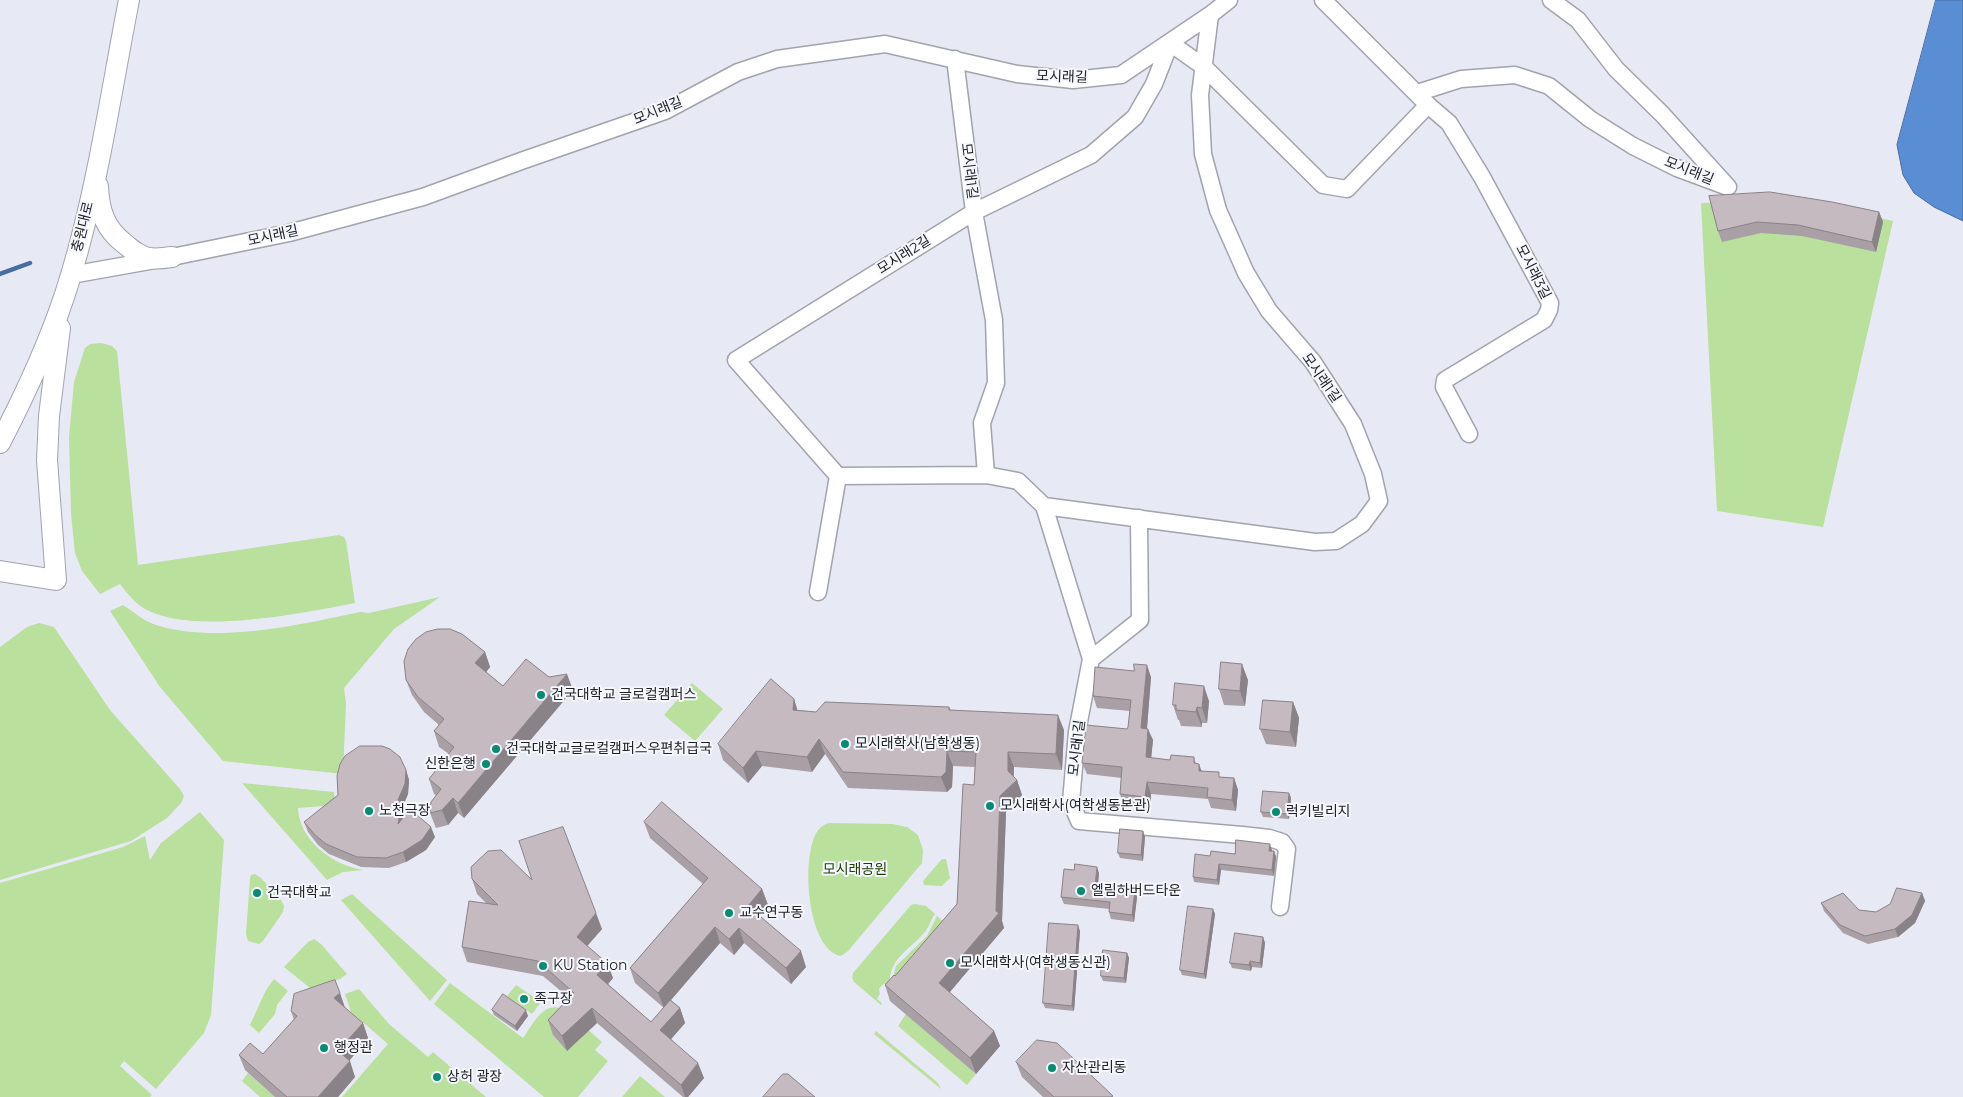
<!DOCTYPE html>
<html>
<head>
<meta charset="utf-8">
<style>
	body { margin:0 }
	canvas { display:block; background:#e7e9f4 }
</style>
</head>
<body>
<canvas width="1963" height="1097"></canvas>
<script>
const ctx = document.querySelector('canvas').getContext('2d');
ctx.lineJoin = 'round';
function paint(path, color) { ctx.fillStyle = color; ctx.fill(path, 'evenodd'); }
function trace(path, color, width, dash) { ctx.strokeStyle = color; ctx.lineWidth = width; ctx.lineCap = dash ? 'butt' : 'round'; ctx.setLineDash(dash || []); ctx.stroke(path); }
function label(font, color, halo, rows, align = 'center') {
  ctx.font = font + ' Montserrat,"Noto Sans KR",sans-serif'; ctx.lineWidth = 4; ctx.setLineDash([]); ctx.textBaseline = 'middle'; ctx.strokeStyle = halo; ctx.fillStyle = color; for (const [text, x, y, turn = 0] of rows) {
    ctx.save(); ctx.translate(x, y); ctx.rotate((+turn || 0) * Math.PI / 180); ctx.textAlign = isNaN(turn) ? turn : align; if (halo) ctx.strokeText(text, 0, 0); ctx.fillText(text, 0, 0); ctx.restore();
  }
}
paint(new Path2D(`
	M1801,200L1893,221L1823,527L1717,511L1701,203Z
	M101,343L112,346L117,351L138,565L339,535L344,537L346,541L355,603C303,613 195,635 147,610C135,604 128,594 120,584L100,594L82,571L75,553L71,514L69,437L74,382L85,348L90,344Z
	M440,597L394,629L344,688L346,703L343,774L223,761L160,687L110,611L123,605C134,612 143,621 156,625C216,644 299,625 360,612L369,613Z
	M39,623L54,627L110,710L180,789L184,796L181,803L167,818L131,841L0,880V647L27,627Z
	M692,683L723,709L695,741L664,715Z
	M242,783L334,792L335,805L298,808C299,840 333,866 364,870L343,872L327,880Z
	M200,812L224,840L211,1015L204,1033L156,1089L124,1061L120,1066L152,1095L150,1097H0V883L123,847L145,836L150,860L161,843Z
	M829,823L892,824L907,827L918,835L923,850L922,863L848,951L841,956C806,950 800,851 819,829C822,826 825,824 829,823Z
	M942,859H946L950,878L942,886L924,885L923,881Z
	M255,874L261,878L281,900L284,906L283,912L263,941L259,944L248,941L246,934L250,879L251,875Z
	M352,894L447,980L430,1001L341,900Z
	M915,904L926,906L935,914C930,920 929,929 923,934C909,950 888,960 890,984H883L879,989L880,994L877,999L882,1003L881,1005L854,982L852,978L853,973L911,905Z
	M937,916L949,927L901,991L893,977L896,966L927,936Z
	M314,939L321,944L347,974L340,979L310,988L284,967L308,942Z
	M274,979L288,991L277,1005L275,1014L259,1033L250,1025L266,990Z
	M450,983L523,1038C534,1023 544,999 565,1010L553,1035L567,1051L582,1037L584,1026L602,1042L595,1050L608,1061L578,1097H544L434,1004Z
	M516,985L541,1002L532,1014L507,996Z
	M359,989L389,1024L428,1057L433,1052L486,1097H342L388,1044L351,1012L345,994Z
	M906,1014L976,1074L967,1085L898,1026Z
	M876,1031L938,1083L941,1089L874,1034Z
	M248,1073L275,1097H260L242,1081Z
	M640,1076L665,1097H622Z`), '#bae09d');
const water = new Path2D(`
	M1936,0H1963V221L1934,207L1914,193L1903,175L1897,145Z`);
paint(water, '#598dd4');
trace(water, '#486da0', 1);
trace(new Path2D(`
	M0,274L30,263`), '#486da0', 4.5);
const minor = new Path2D(`
	M955,59L974,212L994,320L996,383L982,423L986,475L1018,481L1044,506L1315,542L1336,541L1362,524L1379,501L1373,474L1353,424L1313,362L1269,311L1246,273L1218,210L1203,154L1200,95L1210,15
	M1417,93L1461,79L1515,75L1549,86L1590,119L1633,146L1677,168L1728,187L1662,114L1616,69L1578,20L1551,0
	M1428,105L1449,123L1482,177L1550,303L1549,310L1544,320L1445,380L1444,387L1469,434
	M71,275L172,257L289,233L423,197L524,160L665,111L738,72L777,59L885,44L1017,74L1073,80L1121,75L1210,15L1229,0
	M986,475L838,476L736,360L974,212L1091,155L1135,117L1154,84L1170,43L1204,67L1323,185L1347,189L1428,105L1323,0
	M1044,506L1091,659
	M1139,518L1140,620L1091,659L1077,732L1071,802L1079,821L1242,835L1269,838L1282,842L1287,849L1280,907
	M818,592L838,476`);
const tertiary = new Path2D(`
	M98,186C99,211 105,229 125,244C132,250 139,256 149,258C156,259 165,258 172,257
	M0,443C28,389 54,333 71,275C98,185 111,92 129,0
	M0,571L56,580L47,460L49,416L60,328`);
trace(minor, '#a1a3ad', 19);
trace(tertiary, '#a1a3ad', 22);
trace(minor, '#fff', 16);
trace(tertiary, '#fff', 20);
paint(new Path2D(`
	M1709,196L1879,212L1883,222L1876,252L1802,236L1761,233L1722,242L1718,231Z
	M485,652L490,667L486,672L503,686L549,677L573,690L464,818L458,813L448,825L436,828L430,813L436,795L434,794L429,779L449,754L439,747L434,731L439,725L424,712L412,695L406,680Z
	M1151,677L1147,729L1153,740L1151,758L1170,760L1194,757L1196,764L1202,771L1221,777L1234,778L1238,790L1236,811L1211,808L1208,799L1151,794L1150,808L1124,806L1120,794L1122,778L1087,774L1082,763L1127,729L1128,727L1130,711L1097,708L1093,696Z
	M1248,680L1245,706L1224,705L1219,689Z
	M794,699L797,710L816,712L949,707L951,710L1064,730L1062,770L1014,767V777L1017,780L1022,795L1006,812L1002,921L1004,928L949,993L994,1031L1000,1046L976,1074L890,1001L885,985L895,976L957,904L974,785L975,767L953,766L952,787L947,792L848,788L825,754L812,772L762,766L748,783L723,760L718,744Z
	M1209,701L1207,723H1202V727L1181,726L1179,720H1178L1173,705Z
	M1293,702L1299,718L1296,747L1266,744L1260,729Z
	M406,770L409,780L408,794L403,806L405,813V816L435,837L426,850L406,862L389,868L361,867L329,854L318,845L308,832L304,822L338,795Z
	M1289,793L1291,798L1289,819L1263,817L1261,812Z
	M644,822L762,889L768,905L759,915L806,967L791,984L744,943L734,955L720,943L671,1000L680,1008L685,1023L671,1039L704,1078L688,1097H683L597,1023L567,1051L553,1035L548,1020L569,998L543,976L467,962L462,947L487,904L477,894L472,879L532,880L602,929L587,946L607,963L613,978L608,984L651,1022L664,1008L635,983L630,968L703,884L650,838Z
	M1143,831L1145,837L1143,861L1120,858L1118,853Z
	M1272,850V851H1274L1276,857L1274,876L1221,870L1219,885L1194,882L1193,877L1210,856Z
	M1099,873L1098,886L1137,897L1134,922L1111,919L1109,912V909L1064,904L1061,897Z
	M1922,893L1925,901L1915,923L1898,937L1868,944L1843,933L1824,911L1821,903L1859,910L1876,912Z
	M1213,909L1215,914L1206,979L1182,975L1180,970Z
	M1080,931L1074,1011L1045,1008L1043,1003Z
	M1263,937L1265,943L1262,968L1252,967L1251,971L1232,968L1230,963Z
	M1127,953L1129,958L1126,983L1103,981L1101,976Z
	M335,980L345,1008L363,1023L368,1038L349,1061L355,1077L338,1097H275L245,1070L239,1055L263,1054L294,1020L291,1011Z
	M492,1010L528,1016L517,1031L494,1015Z
	M1016,1062L1113,1096V1097H1043L1022,1077Z`), '#a9a0a5');
paint(new Path2D(`
	M1879,212L1883,222L1876,252L1872,242Z
	M485,652L490,667L481,679L475,663Z
	M1242,664L1248,680L1245,706L1240,691Z
	M1147,665L1151,677L1146,740L1141,728Z
	M567,674L573,690L464,818L458,803Z
	M1204,686L1209,701L1207,723L1202,708Z
	M794,699L799,715L793,710Z
	M1293,702L1299,718L1296,747L1290,732Z
	M1197,707L1202,723V727L1196,712Z
	M1058,715L1064,730L1062,770L1056,754Z
	M1148,729L1153,740L1150,769L1146,757Z
	M819,739L825,754L812,772L807,757Z
	M756,751L762,766L748,783L743,768Z
	M947,751L953,766L952,787L947,792L941,777Z
	M1008,752L1014,767L1013,783L1017,780L1022,795L1006,812L1002,921L1004,928L944,999L939,983L996,911L1000,796L1008,771Z
	M1199,764L1203,775L1199,771Z
	M406,770L409,780L408,794L403,806L405,813L402,834L398,824V800Z
	M1234,778L1238,790L1236,811L1232,800Z
	M1147,782L1151,794L1150,808L1145,797Z
	M1289,793L1291,798L1289,819L1287,814Z
	M453,798L458,813L448,825L442,810Z
	M431,827L435,837L426,850L406,862L403,852Z
	M1143,831L1145,837L1143,861L1141,855Z
	M1270,844L1272,850L1271,856L1269,851Z
	M1274,851L1276,857L1274,876L1272,870Z
	M1219,864L1221,870L1219,885L1217,880Z
	M1097,867L1099,873L1097,893L1095,886Z
	M762,889L768,905L754,921L748,906Z
	M1135,890L1137,897L1134,922L1132,915Z
	M1922,893L1925,901L1915,923L1898,937L1895,929Z
	M1213,909L1215,914L1206,979L1204,974Z
	M596,913L602,929L582,952L577,937Z
	M1078,925L1080,931L1074,1011L1072,1006Z
	M715,927L720,943L664,1008L658,993Z
	M739,928L744,943L734,955L729,939Z
	M1263,937L1265,943L1262,968L1260,963Z
	M801,951L806,967L791,984L786,968Z
	M1127,953L1129,958L1126,983L1124,978Z
	M1250,961L1252,967L1251,971L1249,965Z
	M607,963L613,978L603,990L597,975Z
	M340,993L345,1008L334,998Z
	M592,1008L597,1023L567,1051L562,1036Z
	M680,1008L685,1023L666,1045L660,1030Z
	M526,1010L528,1016L517,1031L515,1026Z
	M363,1023L368,1038L344,1067L338,1051Z
	M994,1031L1000,1046L976,1074L970,1058Z
	M350,1061L355,1077L338,1097H318Z
	M698,1063L704,1078L688,1097H685L681,1085Z`), '#898286');
const building = new Path2D(`
	M1770,192L1832,202L1879,212L1872,242L1798,225L1757,222L1718,231L1709,196Z
	M438,629H450L462,634L485,652L475,663L503,686L526,659L549,677L567,674L458,803L453,798L442,810L430,813L431,802L441,789L429,779L454,747L434,731L444,719L418,697L406,680L404,661L408,649L416,639L426,632Z
	M1221,662L1242,664L1240,691L1219,689Z
	M1134,664L1147,665L1141,728L1148,729L1146,757L1170,760L1171,755L1194,757V763L1199,764V771L1219,772V777L1234,778L1232,800L1207,797L1208,788L1147,782L1145,797L1120,794L1122,767L1082,763L1086,725L1127,729L1128,727L1131,700L1093,696L1095,667L1134,671Z
	M771,679L794,699L793,710L816,712L825,702L949,707V710L1058,715L1056,754L1008,752V771L1017,780L1000,796L996,911L999,913L939,983L994,1031L970,1058L885,985L894,975L895,976L957,904L963,784L974,785L976,752L947,751L946,772L941,777L843,772L819,739L807,757L756,751L743,768L718,744Z
	M1175,683L1204,686L1202,708L1197,707L1196,712L1176,710V705H1173Z
	M1263,700L1293,702L1290,732L1260,729Z
	M360,746H382L390,749L400,757L406,770L405,784L398,800L402,803L398,824L410,809L431,827L422,840L403,852L386,858L357,857L326,844L315,835L304,822L338,795L337,776L340,764L345,756Z
	M1263,791L1289,793L1287,814L1261,812Z
	M662,802L762,889L748,906L801,951L786,968L739,928L729,939L715,927L658,993L630,968L708,878L644,822Z
	M563,827L596,913L577,937L607,963L597,975L651,1022L670,1000L680,1008L660,1030L698,1063L681,1085L592,1008L562,1036L548,1020L574,993L538,961L462,947L469,901L498,905L472,879L471,867L488,851L501,850L532,880L519,841Z
	M1120,829L1143,831L1141,855L1118,853Z
	M1236,840L1270,844L1269,851H1274L1272,870L1219,864L1217,880L1193,877L1195,854L1210,856L1211,851L1235,854Z
	M1075,864L1097,867L1095,886L1135,890L1132,915L1109,912L1110,902L1061,897L1064,869L1074,870Z
	M1897,888L1922,893L1912,915L1895,929L1865,936L1840,925L1821,903L1843,893L1859,910L1876,912L1890,904Z
	M1188,906L1213,909L1204,974L1180,970Z
	M1049,923L1078,925L1072,1006L1043,1003Z
	M1235,933L1263,937L1260,963L1250,961L1249,965L1230,963Z
	M1103,950L1127,953L1124,978L1101,976Z
	M335,980L340,993L334,998L363,1023L338,1051L350,1061L318,1097H287L239,1055L250,1043L263,1054L297,1016L291,1011L294,994Z
	M503,994L526,1010L515,1026L492,1010Z
	M1037,1040L1057,1043L1113,1096L1111,1097H1054L1016,1062Z
	M783,1074H788L815,1097H763Z`);
paint(building, '#c4bac0');
trace(building, '#898286', 1);
for (const [x, y, r, color] of [
	[541,695,5,"#078c72"],
	[845,744,5,"#078c72"],
	[496,749,5,"#078c72"],
	[486,764,5,"#078c72"],
	[990,806,5,"#078c72"],
	[369,811,5,"#078c72"],
	[1276,812,5,"#078c72"],
	[1081,891,5,"#078c72"],
	[257,893,5,"#078c72"],
	[729,913,5,"#078c72"],
	[950,963,5,"#078c72"],
	[543,966,5,"#078c72"],
	[524,999,5,"#078c72"],
	[324,1048,5,"#078c72"],
	[1052,1068,5,"#078c72"],
	[437,1077,5,"#078c72"]
]) { const dot = new Path2D(); dot.arc(x, y, r, 0, 2 * Math.PI); ctx.fillStyle = color; ctx.fill(dot); trace(dot, '#f5f7ff', 2); }
label('14px', '#222326', '#f5f7ff', [
	["모시래길",1062,77,2],
	["모시래길",658,111,-22],
	["모시래1길",969,171,83],
	["모시래길",1689,171,22],
	["충원대로",83,227,-76],
	["모시래길",273,236,-12],
	["모시래2길",904,255,-32],
	["모시래3길",1533,272,63],
	["모시래1길",1321,378,55],
	["모시래1길",1077,748,-83]
]);
label('14px', '#222326', '#f5f7ff', [
	["건국대학교 글로컬캠퍼스",551,695],
	["모시래학사(남학생동)",855,744],
	["건국대학교글로컬캠퍼스우편취급국",506,749],
	["신한은행",476,764,"right"],
	["모시래학사(여학생동본관)",1000,806],
	["노천극장",379,811],
	["럭키빌리지",1286,812],
	["엘림하버드타운",1091,891],
	["건국대학교",267,893],
	["교수연구동",739,913],
	["모시래학사(여학생동신관)",960,963],
	["KU Station",553,966],
	["족구장",534,999],
	["행정관",334,1048],
	["자산관리동",1062,1068],
	["상허 광장",447,1077]
], 'left');
label('14px', '#1f3b00', '#f5f7ff', [
	["모시래공원",855,870]
]);
</script>
</body>
</html>
